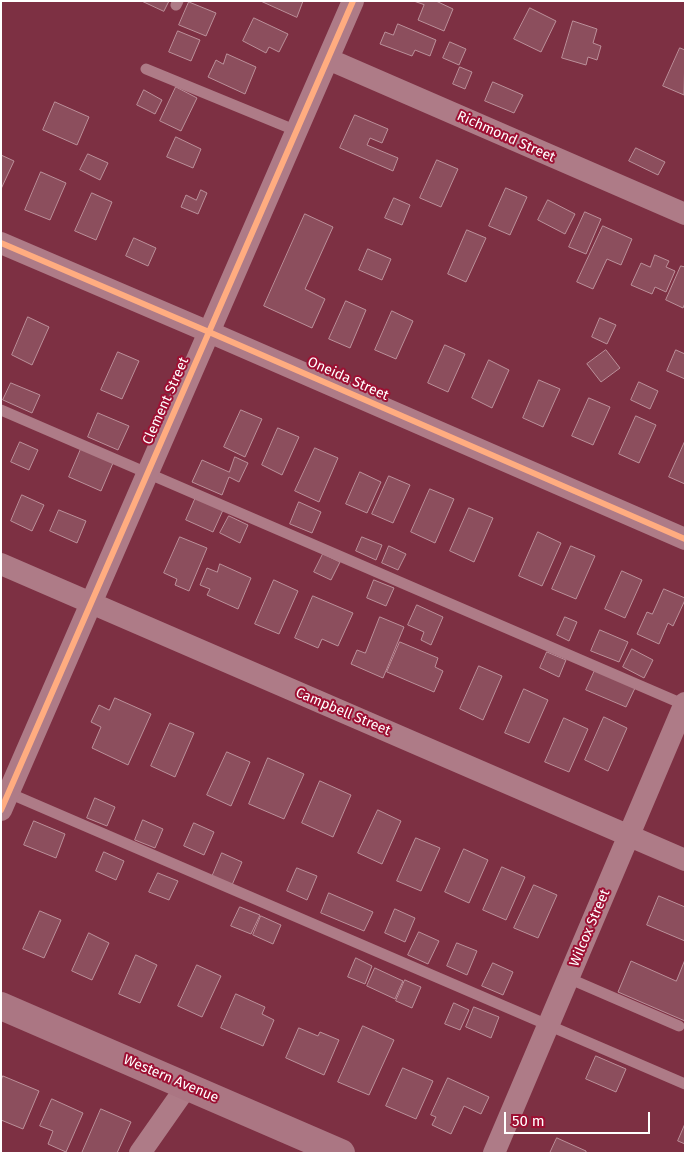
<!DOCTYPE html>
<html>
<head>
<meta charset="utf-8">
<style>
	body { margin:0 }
	#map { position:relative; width:686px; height:1154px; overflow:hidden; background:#7d3043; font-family:"Fira Sans",sans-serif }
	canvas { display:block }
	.frame { position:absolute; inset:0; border:2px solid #fff; pointer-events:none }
	.scale { position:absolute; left:504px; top:1112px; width:146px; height:22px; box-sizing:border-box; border:2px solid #fff; border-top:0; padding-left:6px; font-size:15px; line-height:18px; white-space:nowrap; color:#fff; -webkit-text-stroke:4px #9d1033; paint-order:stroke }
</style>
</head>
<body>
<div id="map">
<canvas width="686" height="1154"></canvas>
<div class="frame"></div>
<div class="scale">50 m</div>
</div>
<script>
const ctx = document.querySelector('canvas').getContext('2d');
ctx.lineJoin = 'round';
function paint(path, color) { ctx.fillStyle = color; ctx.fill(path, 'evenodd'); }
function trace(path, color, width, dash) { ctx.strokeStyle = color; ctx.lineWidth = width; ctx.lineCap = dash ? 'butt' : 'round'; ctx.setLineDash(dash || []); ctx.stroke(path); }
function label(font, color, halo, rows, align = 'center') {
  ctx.font = font + ' "Fira Sans",sans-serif'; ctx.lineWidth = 4; ctx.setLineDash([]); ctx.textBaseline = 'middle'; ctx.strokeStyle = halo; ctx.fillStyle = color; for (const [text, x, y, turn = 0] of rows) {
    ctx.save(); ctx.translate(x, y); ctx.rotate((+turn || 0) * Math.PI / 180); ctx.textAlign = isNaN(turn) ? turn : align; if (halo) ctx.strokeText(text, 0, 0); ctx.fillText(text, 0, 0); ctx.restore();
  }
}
const building = new Path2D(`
	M142,1H169L164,11Z
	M261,1H303L297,17Z
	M414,1H436L453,9L444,31L418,20L424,5Z
	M189,2L216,13L206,36L179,25Z
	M530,8L556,21L541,52L514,39Z
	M254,18L288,34L279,52L269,47L266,53L243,41Z
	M573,21L597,29L593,43L601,46L597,60L588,57L586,65L562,58Z
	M398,24L436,40L430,56L415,50L412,56L380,44L385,32L393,35Z
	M178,31L200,40L191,61L169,52Z
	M450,42L466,49L459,65L443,58Z
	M680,48L685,50L684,95L663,86Z
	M227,54L256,67L245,94L208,77L216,60L223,64Z
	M460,67L472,72L465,89L453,84Z
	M493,82L523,95L514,113L485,101Z
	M176,87L197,98L181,131L160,121Z
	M144,90L162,100L155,114L137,105Z
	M55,102L89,117L77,145L43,130Z
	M355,115L388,129L382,143L370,138L367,145L398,158L393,171L340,148Z
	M176,137L201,149L193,168L167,157Z
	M636,148L665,162L658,175L629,161Z
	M88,154L108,163L100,180L80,170Z
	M1,155L14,161L1,189Z
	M437,160L458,169L441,207L420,198Z
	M41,172L66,183L50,220L25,210Z
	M506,188L527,197L510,235L489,226Z
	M201,190L207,193L198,214L181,207L186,195L196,200Z
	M92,193L112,202L96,240L75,231Z
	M394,198L410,205L402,225L385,218Z
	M548,200L575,214L565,234L538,220Z
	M585,212L601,219L586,254L569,247Z
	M305,214L333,227L305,289L325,299L312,328L264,306Z
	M603,226L632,239L621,265L607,259L593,289L577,282Z
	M467,230L486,238L466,282L448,274Z
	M134,238L156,248L148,266L126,256Z
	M368,249L391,259L382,280L359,270Z
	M655,255L669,261L666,267L675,271L666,292L655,287L652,294L631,285L641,263L650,267Z
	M681,266L685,267V303L683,308L666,300Z
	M346,301L366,310L350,348L329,339Z
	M392,311L413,321L396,359L375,350Z
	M28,317L49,327L32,365L12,355Z
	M600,318L616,325L607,344L592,337Z
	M445,345L465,354L448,392L428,383Z
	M606,350L620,368L601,382L587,364Z
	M676,350L685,354V379L667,371Z
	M118,352L139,361L122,399L101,390Z
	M489,360L509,370L492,408L472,398Z
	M539,380L560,389L543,427L523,418Z
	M639,382L658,391L650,409L631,400Z
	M11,383L40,395L32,413L3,400Z
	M589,398L610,407L593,445L572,436Z
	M241,410L262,419L245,457L224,447Z
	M98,413L129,426L118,450L88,437Z
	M636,416L656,425L639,463L619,454Z
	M278,428L299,437L282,475L262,465Z
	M685,441V484L669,477Z
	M20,442L38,450L29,470L11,462Z
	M315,448L338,458L319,502L295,491Z
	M81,449L113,463L101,491L69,477Z
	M235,457L248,463L239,482L229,477L222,495L192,482L202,460L229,472Z
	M360,472L381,482L367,513L346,504Z
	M389,476L410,485L393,523L372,514Z
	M430,489L454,499L435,543L411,532Z
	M22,495L44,505L32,531L11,521Z
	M196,497L223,510L213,532L186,520Z
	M299,502L321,512L312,533L290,524Z
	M469,508L493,518L474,562L450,551Z
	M59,510L86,521L77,543L50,531Z
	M229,516L248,525L240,543L220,533Z
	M538,532L561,543L542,586L519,576Z
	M180,537L207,548L189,591L175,585L177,579L164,573Z
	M362,537L382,545L376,560L356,551Z
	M389,546L406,554L398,570L382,563Z
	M571,546L595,556L576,599L552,589Z
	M323,554L340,562L331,580L314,572Z
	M220,564L251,578L238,609L207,595L210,589L200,585L207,568L217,572Z
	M622,571L642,580L625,618L605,609Z
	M274,580L298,591L279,634L255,624Z
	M374,580L394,588L386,606L367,598Z
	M664,589L685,598V600L673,626L668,623L659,644L637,634L647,612L652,614Z
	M313,596L353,613L338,646L322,639L318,648L295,638Z
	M417,605L443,617L431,645L421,640L424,632L408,625Z
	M380,617L404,627L383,678L351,664L357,650L365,653Z
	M565,617L577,622L569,641L557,635Z
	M600,630L628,642L619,662L591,651Z
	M400,642L438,658L435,667L443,671L434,692L387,672Z
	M632,649L653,660L644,678L623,667Z
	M547,652L566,660L559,677L540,668Z
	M479,666L502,676L483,720L460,709Z
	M595,670L635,688L626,707L586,690Z
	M524,689L548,700L529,743L505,733Z
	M115,698L151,714L128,765L92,748L101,727L91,722L99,705L109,710Z
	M604,717L627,728L608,771L585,760Z
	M564,718L588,729L569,772L545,762Z
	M170,723L194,733L175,777L151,766Z
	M227,752L250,762L231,806L207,795Z
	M268,758L304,774L284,819L249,804Z
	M320,781L351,795L333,837L302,823Z
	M95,798L115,807L107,826L87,818Z
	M378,810L401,821L382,864L358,853Z
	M143,820L163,829L155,848L135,840Z
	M34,821L65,834L56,858L24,845Z
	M194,823L214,832L204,855L184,846Z
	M416,838L440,848L421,891L397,881Z
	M464,849L488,860L469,903L445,892Z
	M104,852L124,861L116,880L96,871Z
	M222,853L242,862L232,885L212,877Z
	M502,867L525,877L506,920L483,910Z
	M297,868L317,876L307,900L287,891Z
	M158,873L178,881L169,900L149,892Z
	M534,885L557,895L538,938L514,928Z
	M329,893L373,912L364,931L321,913Z
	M659,896L685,907V941L647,925Z
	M240,907L260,915L251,934L231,926Z
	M395,909L415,918L405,942L385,933Z
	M40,911L61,920L44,958L23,949Z
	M261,916L281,925L273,944L253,935Z
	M419,932L439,941L428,964L408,955Z
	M89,933L109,943L92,980L72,971Z
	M457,943L477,951L467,975L447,966Z
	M136,955L157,965L140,1003L119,994Z
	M356,958L372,966L365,984L348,977Z
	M685,960V1021L618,992L631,961L676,981Z
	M493,963L513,972L503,995L482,986Z
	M197,965L221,976L202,1017L178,1006Z
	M375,968L403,981L395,999L367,986Z
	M405,980L421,987L412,1008L396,1001Z
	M236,994L265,1007L262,1014L274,1020L263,1046L221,1028Z
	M454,1003L469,1010L460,1030L445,1024Z
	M474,1007L499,1017L491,1038L466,1027Z
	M363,1026L394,1040L369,1095L338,1082Z
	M299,1028L318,1036L320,1032L339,1040L324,1075L286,1058Z
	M596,1056L626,1069L616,1092L586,1079Z
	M403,1068L433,1081L416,1119L386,1106Z
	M3,1076L39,1091L23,1129L1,1120V1081Z
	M448,1078L489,1097L481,1114L464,1106L451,1134L432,1125L436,1117L431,1115Z
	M52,1099L83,1113L66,1152L48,1144L53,1131L40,1126Z
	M101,1109L131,1122L117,1153H82Z
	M685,1124V1144L678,1141Z
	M557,1138L586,1151V1153H550Z`);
paint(building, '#8c4e5d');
trace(building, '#bb909a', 1);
trace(new Path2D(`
	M176,5L178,1
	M146,69L297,131
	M1,410L685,705
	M4,791L685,1084
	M568,978L679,1026`), '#ae7b87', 11);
trace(new Path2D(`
	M328,59L685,214
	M1,243L209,332L685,539
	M1,564L685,860
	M1,810L353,1
	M140,1153L187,1086
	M494,1153L685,703`), '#ae7b87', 22);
trace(new Path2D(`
	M1,1006L341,1153`), '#ab7683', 28);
trace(new Path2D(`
	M1,243L209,332L685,539
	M1,810L353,1`), '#ffac80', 6);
label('14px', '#fff', '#9d1033', [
	["Richmond Street",506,137,24],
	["Oneida Street",348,379,24],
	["Clement Street",166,401,-66],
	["Campbell Street",343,712,23],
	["Wilcox Street",590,928,-67],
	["Western Avenue",171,1079,23]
]);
</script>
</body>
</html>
